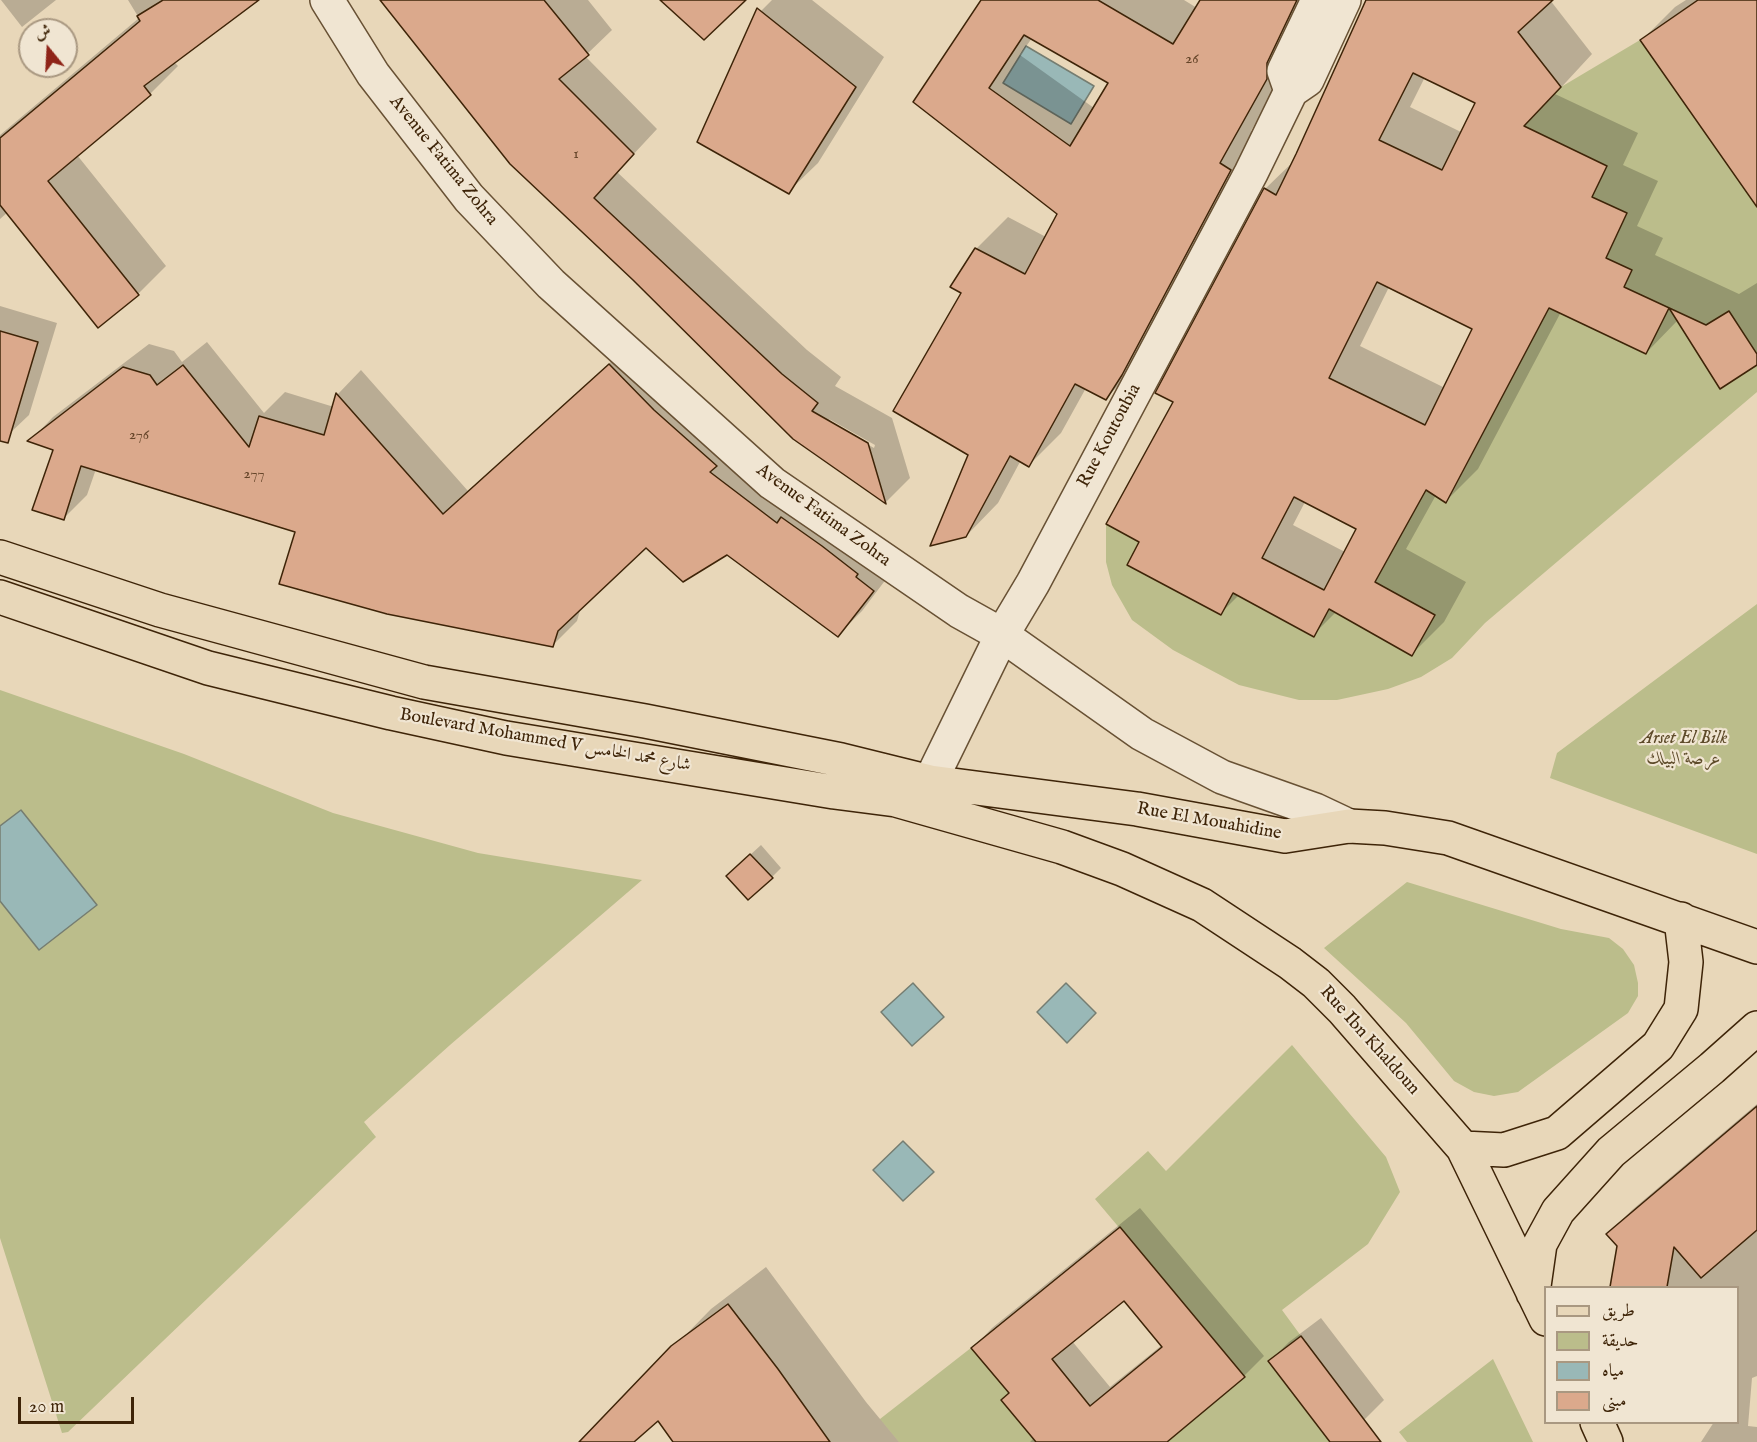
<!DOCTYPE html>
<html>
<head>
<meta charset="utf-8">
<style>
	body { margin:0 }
	#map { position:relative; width:1757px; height:1442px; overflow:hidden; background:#e8d7b9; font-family:"IM FELL English",Amiri,serif }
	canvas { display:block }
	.legend { position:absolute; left:1544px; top:1286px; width:195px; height:138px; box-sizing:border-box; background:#f0e5d2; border:2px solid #a99881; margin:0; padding:8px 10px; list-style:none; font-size:18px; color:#3e2408 }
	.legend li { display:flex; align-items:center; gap:12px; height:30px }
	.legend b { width:30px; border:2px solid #a99881 }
	.north { position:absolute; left:18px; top:18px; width:60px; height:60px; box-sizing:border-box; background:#f0e5d2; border:2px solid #a99881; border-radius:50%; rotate:342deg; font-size:16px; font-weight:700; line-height:24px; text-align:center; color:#3e2408 }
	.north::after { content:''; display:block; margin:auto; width:21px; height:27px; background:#8f2418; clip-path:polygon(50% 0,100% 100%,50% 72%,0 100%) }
	.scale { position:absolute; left:18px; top:1397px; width:116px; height:27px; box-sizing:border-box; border:3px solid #3e2408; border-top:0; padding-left:8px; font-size:18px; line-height:21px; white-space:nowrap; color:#3e2408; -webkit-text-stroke:4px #f0e5d2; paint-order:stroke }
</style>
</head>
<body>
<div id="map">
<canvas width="1757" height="1442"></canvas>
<ul class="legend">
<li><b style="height:8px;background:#e8d7b9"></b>طريق</li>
<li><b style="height:16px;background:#bbbd8b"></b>حديقة</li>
<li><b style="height:16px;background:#99b8b7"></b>مياه</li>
<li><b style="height:16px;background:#dba98c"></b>مبنى</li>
</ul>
<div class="north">ش</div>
<div class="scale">20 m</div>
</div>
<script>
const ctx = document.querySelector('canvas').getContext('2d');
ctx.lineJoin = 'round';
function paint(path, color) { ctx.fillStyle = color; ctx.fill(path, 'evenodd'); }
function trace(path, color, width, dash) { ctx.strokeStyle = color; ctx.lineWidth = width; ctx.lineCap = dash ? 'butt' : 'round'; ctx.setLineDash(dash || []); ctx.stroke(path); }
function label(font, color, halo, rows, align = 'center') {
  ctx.font = font + ' "IM FELL English",Amiri,serif'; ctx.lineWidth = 4.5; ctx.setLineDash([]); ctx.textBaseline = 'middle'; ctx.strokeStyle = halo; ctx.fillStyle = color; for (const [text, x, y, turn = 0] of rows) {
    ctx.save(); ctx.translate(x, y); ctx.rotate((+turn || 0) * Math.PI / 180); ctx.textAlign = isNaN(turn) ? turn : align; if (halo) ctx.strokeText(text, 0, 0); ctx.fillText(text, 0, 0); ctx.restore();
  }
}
paint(new Path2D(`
	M1640,40L1757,206V392L1485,623L1452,658L1421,677L1388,689L1337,700H1299L1239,685L1173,650L1132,620L1112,585L1106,562V524L1139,542L1221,615L1233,593L1313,637L1329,609L1412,656L1435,615L1375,582L1426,490L1447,503L1557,292L1597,331L1646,354L1669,308L1624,287L1632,270L1606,258L1627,214L1592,197L1607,166L1524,126L1561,87Z
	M1757,604V854L1550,778L1557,753Z
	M0,690L184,754L333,813L478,853L642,880L450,1045L364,1122L376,1137L68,1432L62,1433L0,1238Z
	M1407,882L1561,929L1609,938L1623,949L1634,965L1638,983V996L1628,1013L1518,1092L1494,1096L1474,1092L1454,1081L1406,1023L1324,948Z
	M1292,1045L1386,1157L1400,1192L1368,1244L1282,1310L1301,1336L1268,1362L1330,1442H1167L1245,1377L1095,1199L1148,1151L1166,1171Z
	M999,1326L1069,1442H899L880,1419Z
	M1493,1359L1533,1442H1407L1399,1432Z`), '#bbbd8b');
const water = new Path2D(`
	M1026,46L1094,86L1071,124L1003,83Z
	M21,810L97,905L39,950L0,901V826Z
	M913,983L944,1017L912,1046L881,1012Z
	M1066,983L1096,1013L1067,1043L1037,1012Z
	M903,1141L934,1172L903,1201L873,1170Z`);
paint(water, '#99b8b7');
trace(water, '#757d71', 1.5);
paint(new Path2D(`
	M1,0H56L22,27Z
	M128,0H257L174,62L178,66L150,94L77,155L166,266L138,294L8,212L0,219V135L139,18Z
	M384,0H588L612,30L585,56L657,129L617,172L807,350L841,377L835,386L892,418L910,478L886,502L794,437ZM829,419L875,445L874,448L834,425Z
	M772,0H812L884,57L818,163L788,192L756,19L761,11Z
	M982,0H1184L1197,8L1201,0H1313L1299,46L1251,131L1262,138L1138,366L1106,398L1086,388L1061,433L1029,465L1021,460L998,503L966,536L970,455L963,292L976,249L1008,217L1046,237L1059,213L915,102ZM1032,38L1110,83L1094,108L1020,55Z
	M1368,0H1550L1592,54L1555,94L1638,133L1623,165L1658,181L1637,226L1663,238L1655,255L1739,294L1757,283V363L1678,320L1646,353L1561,312L1478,469L1446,501L1436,495L1406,549L1466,582L1444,622L1412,654L1337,611L1313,635L1239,595L1221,613L1141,541L1175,402L1265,189L1296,159ZM1425,77L1477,102L1461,132L1410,107ZM1389,287L1474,328L1445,388L1360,346ZM1305,502L1358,529L1345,552L1293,525Z
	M1686,0H1757V204L1642,40L1675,7Z
	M0,306L57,323L29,415L9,434L0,431Z
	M634,341L678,386L896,566L862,611L838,635L727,553L646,546L581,607L577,621L553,645L297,531L96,469L87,495L63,519L55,449L30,441L53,417L149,344L174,351L182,362L207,342L264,413L285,392L334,407L338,394L361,370L468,491Z
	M761,845L781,868L772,877L737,867Z
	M1757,1104V1376L1752,1378L1748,1426L1757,1427V1442H1701L1714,1422H1738V1288H1628L1612,1285L1619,1246L1608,1234L1632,1210Z
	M1140,1208L1264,1356L1244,1376L1165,1442H1030L1035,1437L1010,1393L973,1348L992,1328ZM1124,1299L1162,1345L1110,1387L1072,1341Z
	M766,1267L866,1402L899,1442H675L658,1419L631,1442H581L711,1309Z
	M1321,1318L1384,1400L1364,1420L1335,1442H1332L1270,1361L1289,1342Z`), '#0003');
const building = new Path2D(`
	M163,0H259L144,86L151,95L48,181L139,295L98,328L0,205V138L140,21L137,16Z
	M380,0H544L589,55L559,79L634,154L594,198L782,374L818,403L812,411L868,443L886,504L793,439L633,280L510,164Z
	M660,0H746L704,40Z
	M981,0H1098L1173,44L1200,0H1297L1267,63V79L1220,163L1231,170L1122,375L1106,400L1075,384L1029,467L1010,456L966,537L930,546L968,455L893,411L961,293L950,287L975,248L1025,274L1057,214L913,102ZM1024,35L1108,83L1070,146L989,88Z
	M1366,0H1553L1518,32L1561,87L1524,126L1607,166L1592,197L1627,213L1606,258L1632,270L1624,287L1706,325L1729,311L1757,354V365L1720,389L1669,308L1646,354L1549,308L1446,503L1426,490L1375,582L1435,615L1412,656L1329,609L1314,637L1233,593L1221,615L1127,565L1139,542L1106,524L1173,402L1155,393L1264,188L1276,195L1296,154ZM1413,73L1475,103L1442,170L1379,140ZM1377,282L1472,329L1425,425L1329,378ZM1294,497L1356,529L1324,590L1262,558Z
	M1698,0H1757V207L1640,40Z
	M757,8L856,87L789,194L697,142Z
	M0,331L38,342L8,443L0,441Z
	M609,364L654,410L717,466L710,472L777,523L781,517L822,546L858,574L856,577L874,591L838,637L727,555L683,582L646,548L558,631L553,647L387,614L279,584L295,532L81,466L64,520L32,510L53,450L27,441L123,367L150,375L157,385L183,365L249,447L259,416L324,435L336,393L443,514Z
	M750,854L773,878L748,900L726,876Z
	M1757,1106V1230L1701,1278L1674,1247L1667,1287H1610L1617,1246L1606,1234Z
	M1120,1227L1245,1377L1167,1442H1036L1001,1400L1009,1393L971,1348ZM1124,1301L1162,1347L1090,1406L1052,1359Z
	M728,1304L778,1369L830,1442H673L658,1421L634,1442H579L671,1346Z
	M1301,1336L1381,1442H1330L1268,1361Z`);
paint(building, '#dba98c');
trace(building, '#3e2408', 1.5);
const minor = new Path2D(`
	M327,0L373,74L469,198L551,284L772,483L959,611L1002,635L1142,734L1222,777L1315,810L1349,826
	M1291,91L1284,71L1318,0
	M930,782L1002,635L1033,583L1251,173L1291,91L1307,80L1344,0`);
const major = new Path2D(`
	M0,557L160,610L424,682L645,721L841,760L930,782L1137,809L1285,836L1349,826L1385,828L1448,838L1757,947
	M0,597L208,668L391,713L506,738L834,792L896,800L1062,847L1122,869L1202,905L1290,963L1316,983L1342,1009L1463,1148L1546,1319
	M1463,1148L1504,1150L1557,1133L1658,1046L1681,1009L1686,962L1681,919
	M1533,1293L1540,1244L1558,1211L1611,1152L1712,1068L1757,1028
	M1597,1422L1606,1442`);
trace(minor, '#685134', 36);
trace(major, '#3e2408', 36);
trace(minor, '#f0e5d2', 33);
trace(major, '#e8d7b9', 33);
label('15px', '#654529', null, [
	["26",1192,60],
	["1",576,155],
	["276",139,436],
	["277",254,475]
]);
label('18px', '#3e2408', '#f0e5d2', [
	["Avenue Fatima Zohra",443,161,51],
	["Rue Koutoubia",1110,436,-62],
	["Avenue Fatima Zohra",823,516,36],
	["Boulevard Mohammed V شارع محمد الخامس",545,741,10],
	["Rue El Mouahidine",1209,822,10],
	["Rue Ibn Khaldoun",1369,1041,48]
]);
label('italic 18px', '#5d4a29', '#f0e5d2', [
	["Arset El Bilk",1684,739],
	["عرصة البيلك",1684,760]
]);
</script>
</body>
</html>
